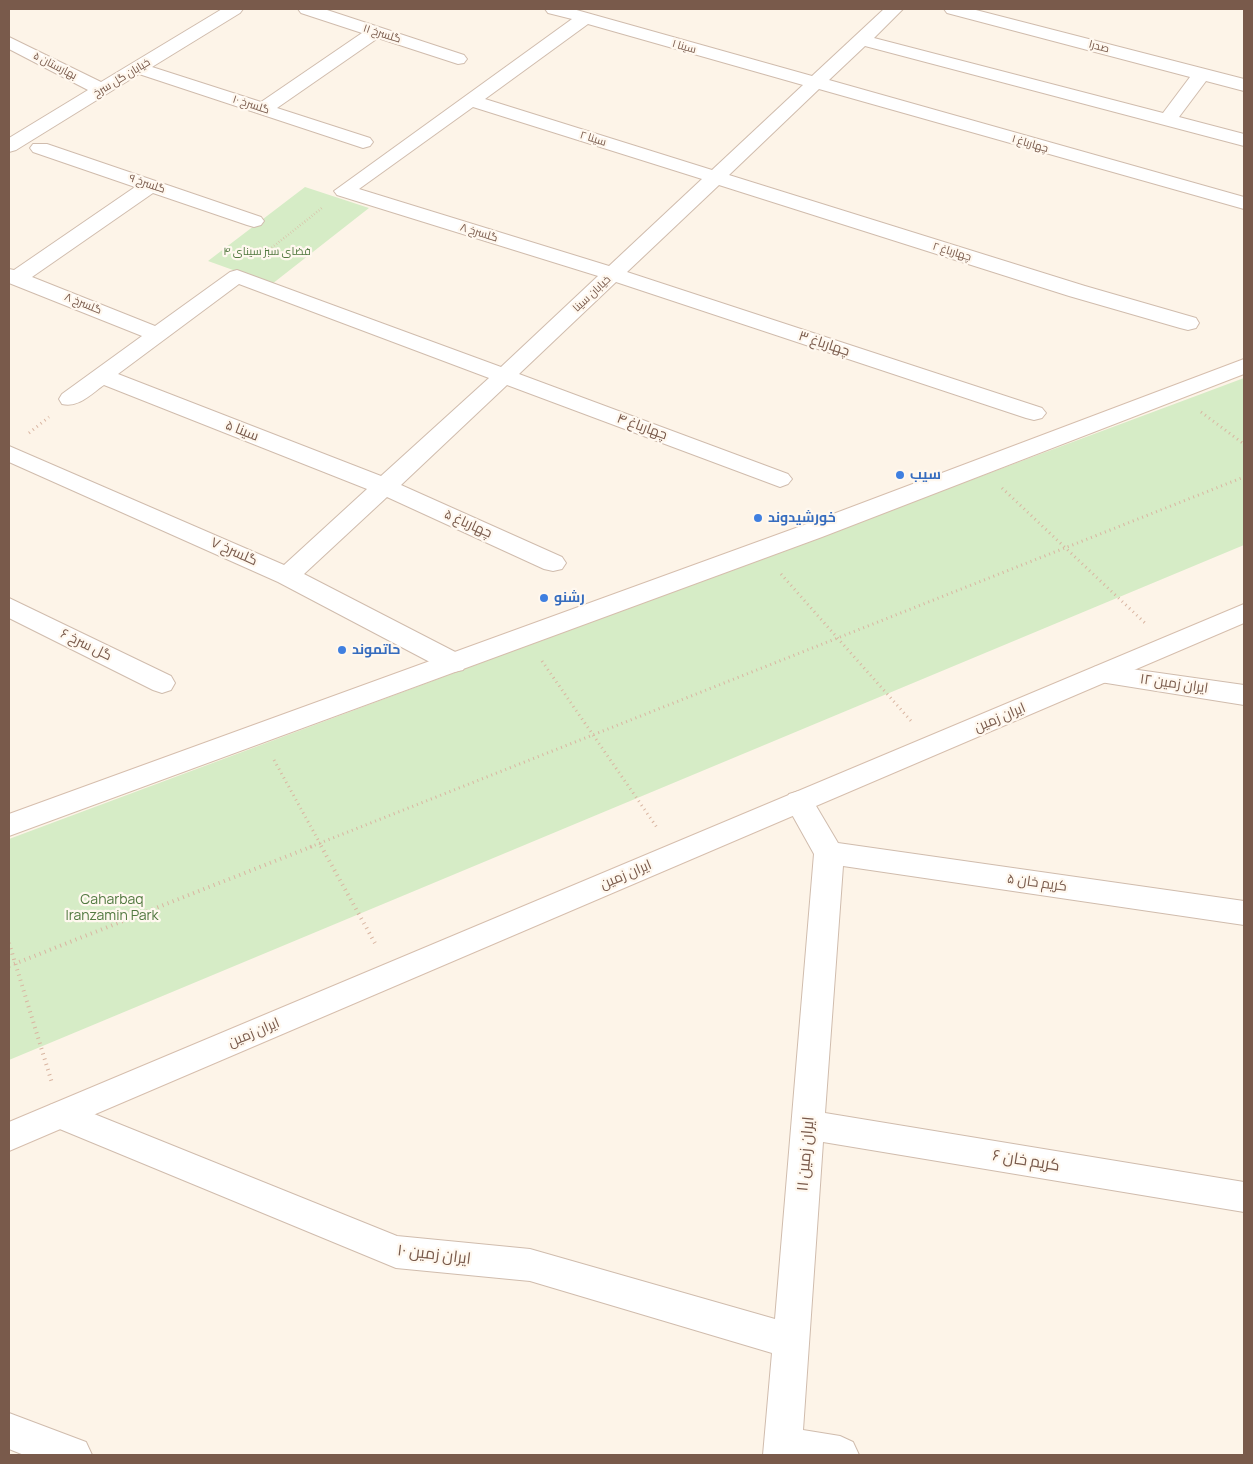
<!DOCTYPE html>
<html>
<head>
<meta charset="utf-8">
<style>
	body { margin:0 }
	#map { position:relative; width:1253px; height:1464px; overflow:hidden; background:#fdf4e8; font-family:Manrope,sans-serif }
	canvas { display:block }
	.frame { position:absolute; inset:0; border:10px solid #795a4b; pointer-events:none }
</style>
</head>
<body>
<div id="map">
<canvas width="1253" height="1464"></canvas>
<div class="frame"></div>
</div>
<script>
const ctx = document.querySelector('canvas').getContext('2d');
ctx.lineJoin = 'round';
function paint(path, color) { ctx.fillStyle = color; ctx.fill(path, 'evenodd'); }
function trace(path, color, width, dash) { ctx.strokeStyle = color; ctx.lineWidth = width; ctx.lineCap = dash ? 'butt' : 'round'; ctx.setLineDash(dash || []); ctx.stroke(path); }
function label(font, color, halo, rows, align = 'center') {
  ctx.font = font + ' Manrope,Cairo,sans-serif'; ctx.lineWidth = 4.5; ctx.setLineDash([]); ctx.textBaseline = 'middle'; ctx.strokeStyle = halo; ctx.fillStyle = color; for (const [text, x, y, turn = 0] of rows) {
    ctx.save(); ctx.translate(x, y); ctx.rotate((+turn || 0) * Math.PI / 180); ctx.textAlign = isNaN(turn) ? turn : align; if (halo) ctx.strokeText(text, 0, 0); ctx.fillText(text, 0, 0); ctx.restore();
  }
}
paint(new Path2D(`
	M305,187L369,208L272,284L208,261Z
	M1244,378V545L9,1060V839Z`), '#d6ecc6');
const minor = new Path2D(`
	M222,9H243L240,13L152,67L261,102L362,33L301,13L298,9H324L464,55L467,59L464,63L458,64L378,38L277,108L370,138L373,142L370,146L363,148L139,74L16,150L9,152V138L88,90L9,49V37L101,82Z
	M545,9H573L812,76L884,9H903L874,38L1163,113L1190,77L947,13L944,9H972L1244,79V91L1206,81L1179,117L1244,134V146L865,46L829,80L1244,197V209L819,89L729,175L1085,286L1196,318L1199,323L1196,328L1188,330L1180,328L1069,296L719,185L627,272L1042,408L1046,413L1042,418L1034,420L1026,418L616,282L519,374L788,474L792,479L788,484L780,487L772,484L507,385L401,485L562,557L566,563L562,569L553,571L544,569L387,497L304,574L463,656L467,663L463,670L454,672L445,670L278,582L9,462V446L284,565L367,489L104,385C91,394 79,408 62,404L59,399L62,394L142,336L9,283V269L14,270L135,187L33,152L30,148L33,144H47L261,217L264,221L261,225L254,227L247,225L153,193L32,277L155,326L230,272L237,270L501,367L598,276L337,195L334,191L572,19L548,13ZM588,24L803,85L712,170L485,99ZM473,107L702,179L609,266L359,189ZM239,284L489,378L381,476L118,374Z
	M9,598L171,676L175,683L171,690L162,693L153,690L9,618Z
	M1103,665L1244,685V705L1094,681L1090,674L1094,667Z
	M799,791L809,794L838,843L1244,901V925L843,866L825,1113L1244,1182V1212L823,1142L803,1430L840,1436L853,1442L859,1455H763L772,1353L530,1281L396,1268L50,1125L46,1115L50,1105L62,1101L397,1236L530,1249L775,1319L814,854L785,802L789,794Z
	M9,1413L86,1442L92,1455H24L9,1449Z`);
const secondary = new Path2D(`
	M1244,359V374L822,537L9,836V814L804,525Z
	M1244,604V623L9,1151V1122Z`);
trace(minor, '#d0bcad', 2);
trace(secondary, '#d6bead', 2);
trace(new Path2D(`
	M260,257L322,208`), '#d9b5a1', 2.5, [0.5, 2.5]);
trace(new Path2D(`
	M1201,412L1244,444
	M29,433L49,417
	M1002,488L1145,623
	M781,574L911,721
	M542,661L658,829
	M274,760L322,847
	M310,847L1244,477`), '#d9b5a1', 3, [1, 4]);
trace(new Path2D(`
	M321,846L376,945
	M9,943L52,1083
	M9,966L313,846`), '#d9b5a1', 4, [1, 4.5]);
paint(minor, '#fff');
paint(secondary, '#fff');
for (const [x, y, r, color] of [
	[900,475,5,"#3f7fe0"],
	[758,518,5,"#3f7fe0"],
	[544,598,5,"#3f7fe0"],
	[342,650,5,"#3f7fe0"]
]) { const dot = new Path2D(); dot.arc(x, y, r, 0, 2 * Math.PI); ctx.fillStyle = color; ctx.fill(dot); trace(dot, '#fff8ef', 2); }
label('11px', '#795a4b', '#fff8ef', [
	["گلسرخ ۱۱",382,34,18],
	["سینا ۱",684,47,16],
	["صدرا",1099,47,15],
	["بهارستان ۵",55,66,27],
	["خیابان گل سرخ",122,78,-31],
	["گلسرخ ۱۰",251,105,18],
	["سینا ۲",593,139,17],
	["چهارباغ ۱",1030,144,16],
	["گلسرخ ۹",147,184,19],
	["گلسرخ ۸",479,233,17],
	["چهارباغ ۲",952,252,17],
	["خیابان سینا",592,294,-43],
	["گلسرخ ۸",83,304,22]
]);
label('11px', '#527940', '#fff8ef', [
	["فضای سبز سینای ۴",267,252]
]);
label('14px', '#795a4b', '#fff8ef', [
	["چهارباغ ۳",824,344,18],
	["چهارباغ ۴",642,427,20],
	["سینا ۵",242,431,21],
	["چهارباغ ۵",468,524,24],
	["گلسرخ ۷",234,552,24],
	["گل سرخ ۶",86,645,26],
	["ایران زمین ۱۲",1174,684,8],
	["ایران زمین",1000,718,-23],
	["ایران زمین",626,875,-23],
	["کریم خان ۵",1037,883,8],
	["ایران زمین",254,1033,-23]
]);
label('bold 14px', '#366cbe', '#fff8ef', [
	["سیب",910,475],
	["خورشیدوند",768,518],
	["رشنو",554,598],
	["حاتموند",352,650]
], 'left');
label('14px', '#527940', '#fff8ef', [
	["Caharbaq",112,900],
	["Iranzamin Park",112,916]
]);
label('16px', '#795a4b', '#fff8ef', [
	["ایران زمین ۱۱",806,1154,-85],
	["کریم خان ۶",1026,1161,9],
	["ایران زمین ۱۰",434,1255,7]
]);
</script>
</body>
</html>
